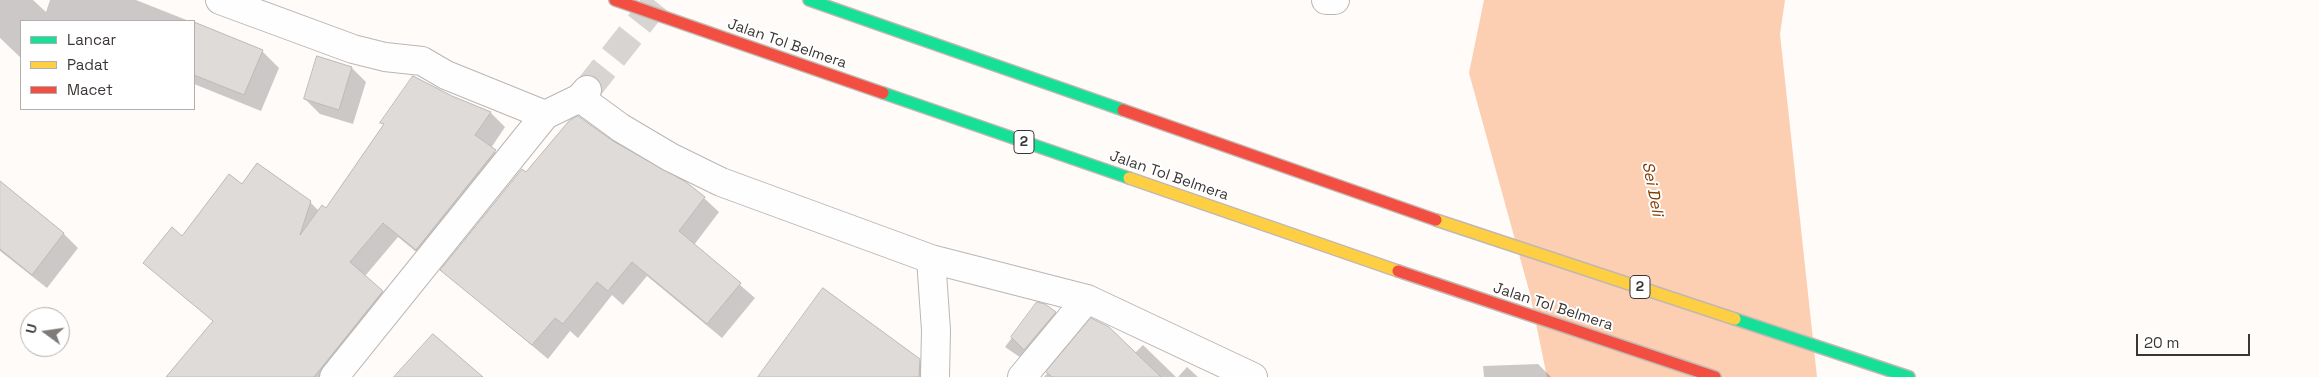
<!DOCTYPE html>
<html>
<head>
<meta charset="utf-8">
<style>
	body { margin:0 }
	#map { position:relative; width:2319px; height:377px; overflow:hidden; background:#fefbf9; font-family:"Space Grotesk",sans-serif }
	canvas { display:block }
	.legend { position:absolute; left:20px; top:20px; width:175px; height:90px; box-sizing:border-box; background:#fff; border:1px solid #b1afae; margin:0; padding:6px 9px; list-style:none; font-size:15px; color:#3b3634 }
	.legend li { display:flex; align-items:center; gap:10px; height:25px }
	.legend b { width:25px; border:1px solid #b1afae }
	.north { position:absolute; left:20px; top:307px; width:50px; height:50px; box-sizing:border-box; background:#fff; border:1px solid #b1afae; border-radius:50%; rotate:284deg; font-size:14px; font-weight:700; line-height:20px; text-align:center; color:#3b3634 }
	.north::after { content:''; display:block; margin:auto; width:18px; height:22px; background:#7f7b79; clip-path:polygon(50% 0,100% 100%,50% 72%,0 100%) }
	.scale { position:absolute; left:2136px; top:334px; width:114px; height:22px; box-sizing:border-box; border:2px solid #3b3634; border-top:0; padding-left:6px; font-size:15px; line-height:18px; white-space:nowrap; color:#3b3634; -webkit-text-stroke:4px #fff; paint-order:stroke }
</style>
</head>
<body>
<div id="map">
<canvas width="2319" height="377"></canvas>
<ul class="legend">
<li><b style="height:6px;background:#16e098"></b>Lancar</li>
<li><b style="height:6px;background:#ffcf43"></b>Padat</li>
<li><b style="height:6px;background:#f24e42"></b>Macet</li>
</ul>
<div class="north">U</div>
<div class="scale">20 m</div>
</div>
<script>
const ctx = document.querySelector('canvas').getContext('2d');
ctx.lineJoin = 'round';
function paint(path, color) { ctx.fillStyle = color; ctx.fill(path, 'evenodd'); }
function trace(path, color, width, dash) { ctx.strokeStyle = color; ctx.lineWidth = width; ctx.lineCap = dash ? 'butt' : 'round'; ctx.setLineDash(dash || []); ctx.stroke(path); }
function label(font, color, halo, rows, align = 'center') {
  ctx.font = font + ' "Space Grotesk",sans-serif'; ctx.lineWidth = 4; ctx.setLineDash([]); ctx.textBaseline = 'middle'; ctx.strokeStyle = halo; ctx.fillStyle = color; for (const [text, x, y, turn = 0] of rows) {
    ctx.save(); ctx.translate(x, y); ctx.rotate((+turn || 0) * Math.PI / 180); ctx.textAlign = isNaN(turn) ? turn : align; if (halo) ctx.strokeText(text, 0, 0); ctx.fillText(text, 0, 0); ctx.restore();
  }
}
paint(new Path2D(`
	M1484,0H1785L1780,34L1817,377H1547L1530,294L1469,73Z`), '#fcceb2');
paint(new Path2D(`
	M0,0H33L46,12L50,0H136L189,21H21V58L0,38Z
	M194,23L262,51L279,68L261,111L194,84Z
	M352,68L366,82L353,124L320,114L305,99Z
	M452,97L491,113L505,127L491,148L510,166L431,264L398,237L365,276L397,306L340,377H168L214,322L144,262L182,237L242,186L310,202L319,211L326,210L385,126L382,122Z
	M612,142L704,198L719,212L694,245L755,298L722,338L647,276L623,305L612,295L578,338L570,331L548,359L442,270L526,174Z
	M1,183L64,234L78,248L47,288L0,251Z
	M1037,304L1055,313L1063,321L1024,360L1005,347Z
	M1092,320L1135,353L1143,345L1176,377H1044Z
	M919,360L936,377H759Z
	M1538,364L1551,377H1484L1483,366Z
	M1187,367L1198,377H1178Z`), '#0003');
const building = new Path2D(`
	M194,22L263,50L244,95L194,75Z
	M317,56L352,67L339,110L304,99Z
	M413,76L452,96L491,112L475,135L496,150L416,250L383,223L350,262L383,291L314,377H166L213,321L143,263L172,227L182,236L229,174L242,184L257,163L311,201L300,235L322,205L326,208L384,124L380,123Z
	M578,116L613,141L686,182L705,197L679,231L741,283L707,324L632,262L608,291L597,282L563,324L555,318L532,345L440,270L522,169L526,172L569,121Z
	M0,181L64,233L32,275L0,249Z
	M823,288L920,359L919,377H758Z
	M1037,302L1045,304L1056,312L1024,350L1011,337Z
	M1091,318L1109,327L1161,377H1052L1046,372Z
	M433,334L483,377H394Z`);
paint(building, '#dedbd9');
trace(building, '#bdb9b7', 1);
trace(new Path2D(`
	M587,90L658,0`), '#d7d4d2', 28, [28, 14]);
const street = new Path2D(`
	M220,0L353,49L385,57L422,61L446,75L545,115
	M1326,0H1335
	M580,98L621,128L670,157L721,182L931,259L1087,299L1253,377
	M931,259L936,330L935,377
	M334,377L545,115L580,98L587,90
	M1022,377L1087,299`);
const fast = new Path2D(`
	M809,0L1123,110
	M883,93L1129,178
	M1735,319L1909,377`);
const slow = new Path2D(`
	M1129,178L1398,271
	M1436,220L1735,319`);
const jam = new Path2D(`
	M615,0L883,93
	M1123,110L1436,220
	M1398,271L1715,377`);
trace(street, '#bab6b4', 30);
trace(fast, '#c2b7b1', 14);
trace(slow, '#c2b7b1', 14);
trace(jam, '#c2b7b1', 14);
trace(street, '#fffefe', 28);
trace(fast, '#16e098', 11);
trace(slow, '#ffcf43', 11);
trace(jam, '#f24e42', 11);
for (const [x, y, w] of [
	[1024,142,20],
	[1640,287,20]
]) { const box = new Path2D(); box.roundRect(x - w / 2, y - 11.5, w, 23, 4); ctx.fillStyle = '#fff'; ctx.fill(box); trace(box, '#3b3634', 1); }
label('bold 14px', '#3b3634', null, [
	["2",1024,142],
	["2",1640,287]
]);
label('15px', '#3b3634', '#fff', [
	["Jalan Tol Belmera",787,44,19],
	["Jalan Tol Belmera",1169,176,19],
	["Jalan Tol Belmera",1553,307,18]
]);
label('italic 16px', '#823c00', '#fff', [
	["Sei Deli",1652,189,79]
]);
</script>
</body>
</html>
